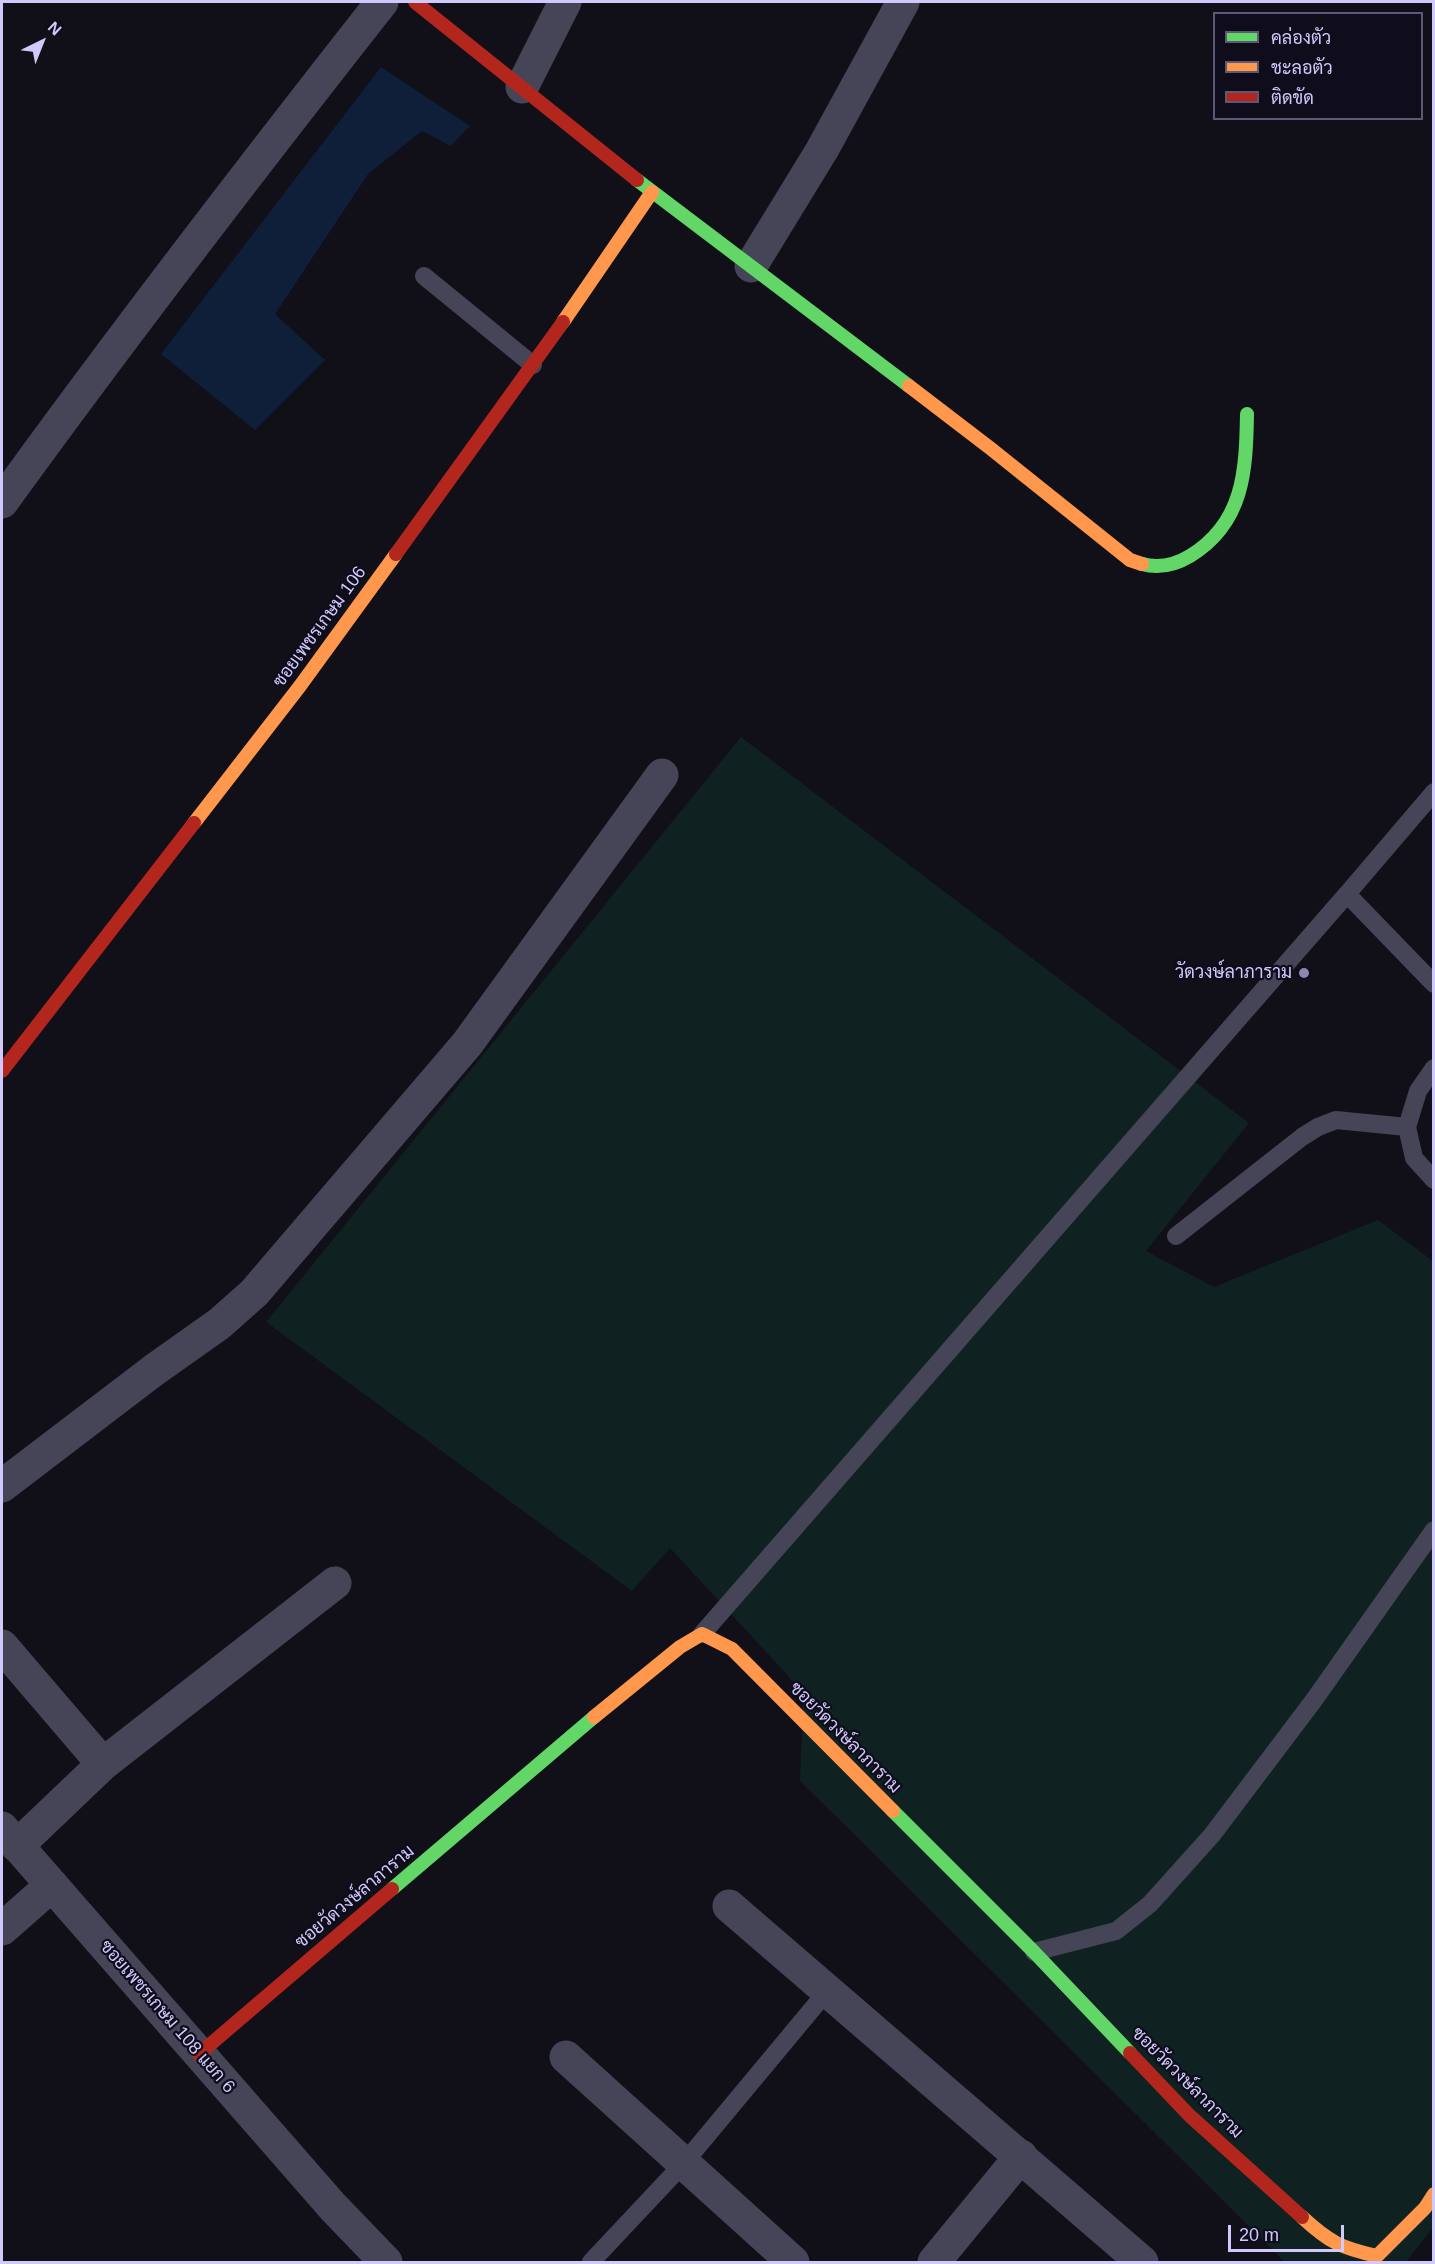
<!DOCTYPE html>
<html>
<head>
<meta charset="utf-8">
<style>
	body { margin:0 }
	#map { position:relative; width:1435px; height:2264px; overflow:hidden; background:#111018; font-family:Helvetica,Sarabun,sans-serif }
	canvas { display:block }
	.frame { position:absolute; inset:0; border:3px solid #cfcafb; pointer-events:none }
	.legend { position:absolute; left:1213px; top:12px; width:210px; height:108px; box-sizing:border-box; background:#0f0c1b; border:2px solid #5c5875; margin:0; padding:8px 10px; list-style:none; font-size:18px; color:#cfcafb }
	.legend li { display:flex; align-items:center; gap:12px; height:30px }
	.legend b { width:30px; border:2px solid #5c5875 }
	.north { position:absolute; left:12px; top:12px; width:60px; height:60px; -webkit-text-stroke:4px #0f0c1b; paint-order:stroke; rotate:43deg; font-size:16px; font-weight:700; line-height:24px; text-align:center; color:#cfcafb }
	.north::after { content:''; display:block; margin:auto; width:21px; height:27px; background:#cfcafb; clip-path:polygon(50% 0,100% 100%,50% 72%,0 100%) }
	.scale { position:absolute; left:1228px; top:2225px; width:116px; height:27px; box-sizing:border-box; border:3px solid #cfcafb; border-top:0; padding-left:8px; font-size:18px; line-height:21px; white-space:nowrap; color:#cfcafb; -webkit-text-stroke:4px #0f0c1b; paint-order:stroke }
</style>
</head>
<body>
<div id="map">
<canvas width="1435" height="2264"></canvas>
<div class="frame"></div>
<ul class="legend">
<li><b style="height:8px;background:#63d668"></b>คล่องตัว</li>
<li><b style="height:8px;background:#ff974d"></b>ชะลอตัว</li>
<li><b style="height:8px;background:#b3261e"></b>ติดขัด</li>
</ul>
<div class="north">N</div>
<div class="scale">20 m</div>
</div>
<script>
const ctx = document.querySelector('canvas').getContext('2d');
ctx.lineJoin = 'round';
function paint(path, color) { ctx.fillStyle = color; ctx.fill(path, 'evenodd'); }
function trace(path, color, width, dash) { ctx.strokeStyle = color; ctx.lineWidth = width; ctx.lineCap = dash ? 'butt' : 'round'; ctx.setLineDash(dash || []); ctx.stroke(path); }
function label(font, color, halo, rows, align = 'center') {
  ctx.font = font + ' Helvetica,Sarabun,sans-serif'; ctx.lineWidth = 4.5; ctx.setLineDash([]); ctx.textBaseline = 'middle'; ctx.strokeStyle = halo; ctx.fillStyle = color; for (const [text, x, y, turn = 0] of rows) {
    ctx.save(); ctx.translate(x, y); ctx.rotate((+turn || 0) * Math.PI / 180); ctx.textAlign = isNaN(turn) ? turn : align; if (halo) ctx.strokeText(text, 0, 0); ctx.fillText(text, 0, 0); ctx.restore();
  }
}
paint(new Path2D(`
	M741,737L1249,1123L1146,1251L1214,1287L1378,1220L1433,1261L1434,2226L1406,2262H1285L800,1781L803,1692L670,1548L632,1591L266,1322Z`), '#102122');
paint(new Path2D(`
	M381,67L470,126L451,146L422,131L368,174L275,314L325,360L255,430L161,354Z`), '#0f1f3a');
trace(new Path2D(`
	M424,276L533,365
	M1347,894L1434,792
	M1434,1068L1418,1091L1407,1127L1414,1158L1434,1180
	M1176,1236L1302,1137L1318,1127L1336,1120L1407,1127
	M702,1634L1347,894L1434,984
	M1034,1952L1116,1931L1150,1904L1212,1835L1314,1700L1434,1530
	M591,2262L684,2163L828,1990`), '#464558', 18);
trace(new Path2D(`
	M522,87L565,2
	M751,266L822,150L903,2
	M2,502C125,332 253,166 382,2
	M2,1486L154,1370L219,1324L254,1293L467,1044L662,775
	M2,1646L103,1764
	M2,1828L333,2207L386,2262
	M17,1846L103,1764L335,1583
	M729,1906L1142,2262
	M2,1929L52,1885
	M566,2057L793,2262
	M934,2262L1021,2156`), '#464558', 33);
trace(new Path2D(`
	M637,180L909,386
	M1142,564C1160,569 1175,565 1190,556C1244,523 1246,471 1247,414
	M893,1811L1034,1952L1130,2053
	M392,1889L594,1717`), '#63d668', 14);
trace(new Path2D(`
	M563,322L652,192
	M909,386L990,448L1130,560L1142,564
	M194,823L300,686L396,554
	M594,1717L680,1647L702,1634L732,1649L893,1811
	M1302,2217C1329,2242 1341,2248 1377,2256L1425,2208L1434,2194`), '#ff974d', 14);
trace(new Path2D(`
	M415,2L637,180
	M396,554L563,322
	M2,1071L194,823
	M1130,2053L1189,2115L1302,2217
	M199,2054L392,1889`), '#b3261e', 14);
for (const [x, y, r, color] of [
	[1304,973,6,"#8c89ac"]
]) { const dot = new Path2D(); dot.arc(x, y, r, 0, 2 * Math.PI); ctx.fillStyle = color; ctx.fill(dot); trace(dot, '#0f0c1b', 2); }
label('18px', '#cfcafb', '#0f0c1b', [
	["ซอยเพชรเกษม 106",320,627,-54],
	["ซอยวัดวงษ์ลาภาราม",845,1738,45],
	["ซอยวัดวงษ์ลาภาราม",355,1897,-40],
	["ซอยเพชรเกษม 108 แยก 6",167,2017,49],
	["ซอยวัดวงษ์ลาภาราม",1187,2083,45]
]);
label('18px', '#cfcafb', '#0f0c1b', [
	["วัดวงษ์ลาภาราม",1292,973]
], 'right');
</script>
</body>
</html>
